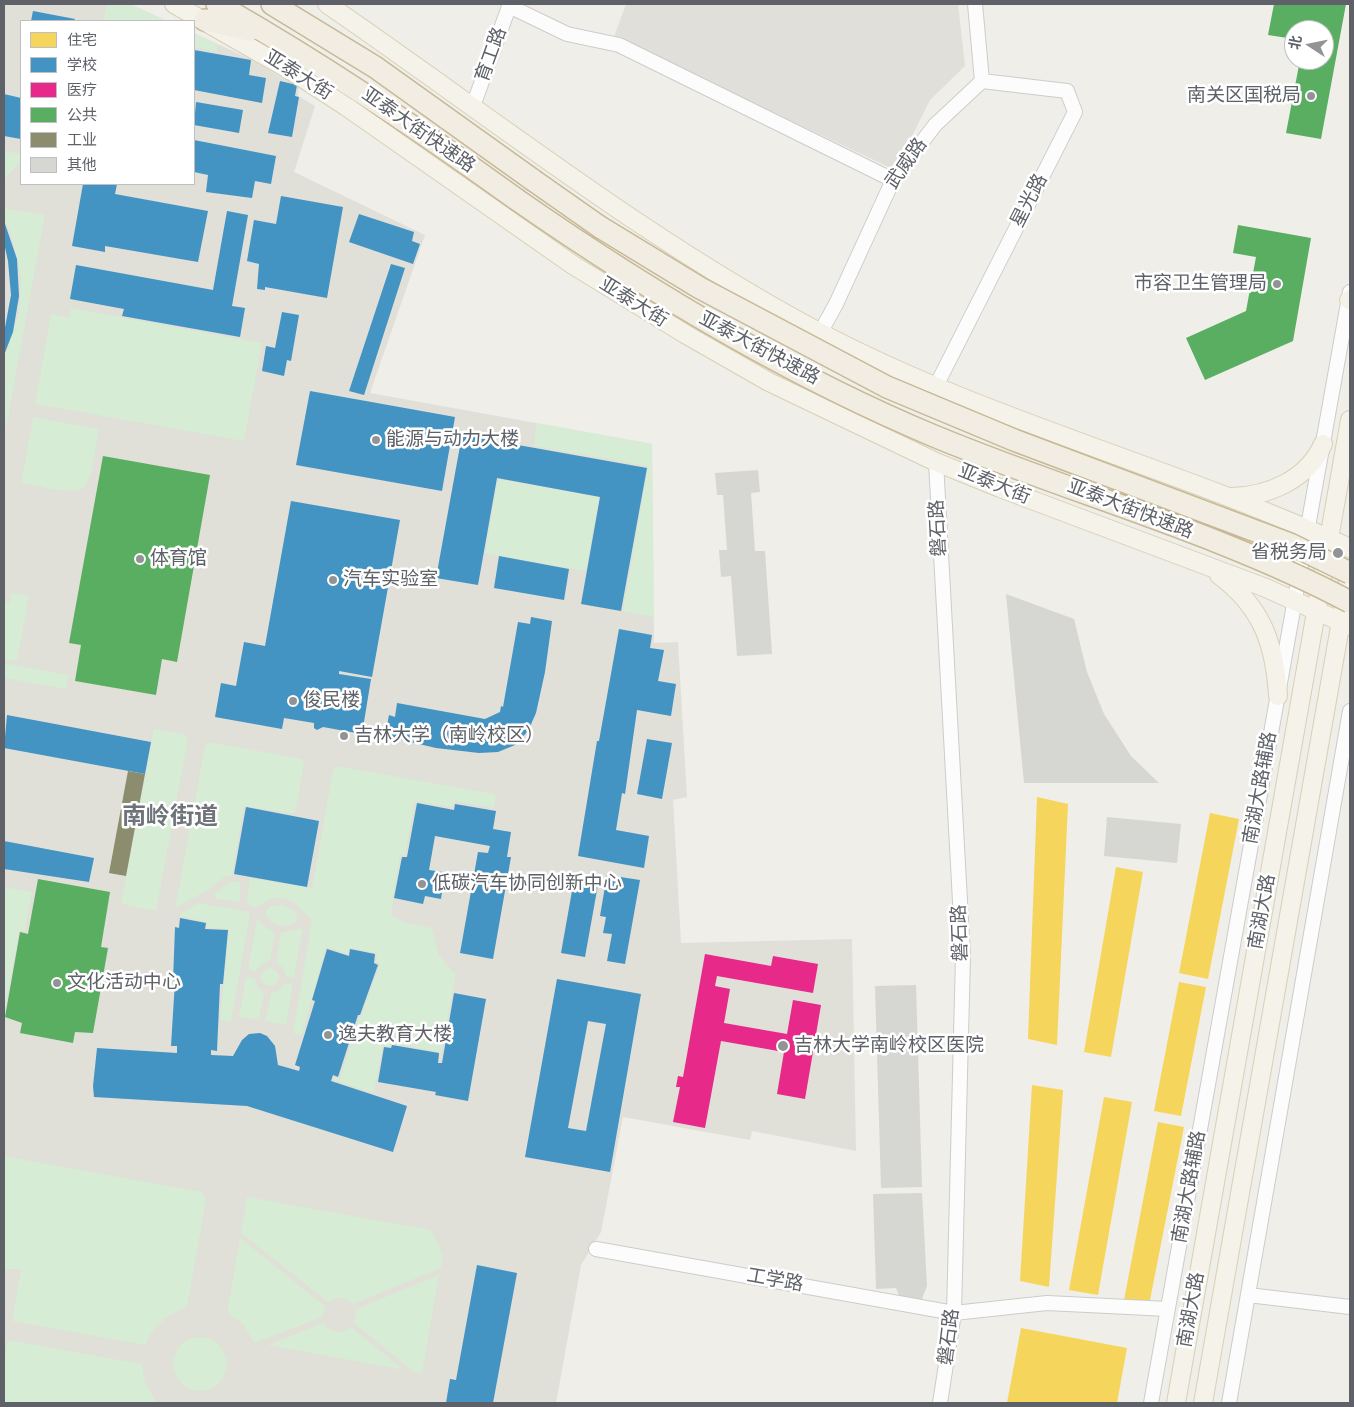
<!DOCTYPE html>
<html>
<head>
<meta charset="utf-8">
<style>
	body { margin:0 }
	#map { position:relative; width:1354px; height:1407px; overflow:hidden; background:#efeee9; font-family:"Titillium Web","Noto Sans SC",sans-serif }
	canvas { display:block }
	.frame { position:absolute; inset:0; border:5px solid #5e6268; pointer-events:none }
	.legend { position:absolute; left:20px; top:20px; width:175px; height:165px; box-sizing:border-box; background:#fff; border:1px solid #bfc0c3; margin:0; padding:6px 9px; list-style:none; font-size:15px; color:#5e6268 }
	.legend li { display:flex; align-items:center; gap:10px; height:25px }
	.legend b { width:25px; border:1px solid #bfc0c3 }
	.north { position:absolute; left:1284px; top:20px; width:50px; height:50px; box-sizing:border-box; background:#fff; border:1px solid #bfc0c3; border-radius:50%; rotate:281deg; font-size:14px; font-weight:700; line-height:20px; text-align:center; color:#5e6268 }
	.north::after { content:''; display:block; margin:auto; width:18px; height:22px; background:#919395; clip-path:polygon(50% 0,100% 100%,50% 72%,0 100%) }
</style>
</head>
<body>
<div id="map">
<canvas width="1354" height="1407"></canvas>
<div class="frame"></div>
<ul class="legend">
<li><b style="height:14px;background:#f6d55c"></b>住宅</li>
<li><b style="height:14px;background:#4393c3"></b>学校</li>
<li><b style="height:14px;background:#e7298a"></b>医疗</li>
<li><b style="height:14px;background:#5aae61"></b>公共</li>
<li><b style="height:14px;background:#8c8c6e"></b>工业</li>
<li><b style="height:14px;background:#d6d6d3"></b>其他</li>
</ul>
<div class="north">北</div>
</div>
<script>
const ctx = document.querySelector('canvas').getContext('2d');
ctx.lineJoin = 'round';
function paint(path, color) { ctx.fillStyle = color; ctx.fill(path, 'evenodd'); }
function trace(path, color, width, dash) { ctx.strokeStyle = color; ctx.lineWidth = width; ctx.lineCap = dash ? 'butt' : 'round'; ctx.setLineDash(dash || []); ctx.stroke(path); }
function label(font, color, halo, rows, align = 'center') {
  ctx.font = font + ' "Titillium Web","Noto Sans SC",sans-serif'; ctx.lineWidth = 5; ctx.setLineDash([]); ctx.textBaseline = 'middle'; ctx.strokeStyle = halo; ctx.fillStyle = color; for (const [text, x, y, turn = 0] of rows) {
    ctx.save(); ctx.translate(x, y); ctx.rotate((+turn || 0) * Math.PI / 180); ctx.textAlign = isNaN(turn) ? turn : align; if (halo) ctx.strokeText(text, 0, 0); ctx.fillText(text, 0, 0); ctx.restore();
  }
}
paint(new Path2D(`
	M626,4H958L965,66L930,100L895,170L614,37Z`), '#e0dfda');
paint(new Path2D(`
	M4,4H130L167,21H21V184H194V33L252,60L280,77L296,82L299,86L298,96L315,106L294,172L425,235L370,393L652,444L654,643L678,642L687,797L673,800L681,943L852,939L856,1151L752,1131L750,1140L623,1117L601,1232L581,1265L556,1403H4Z`), '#e0dfd8');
paint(new Path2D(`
	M107,4H130L167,21H103Z
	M194,33L218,45L217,52L194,47Z
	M4,151L21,154V162L4,179Z
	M4,208L45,215L5,434L4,358L19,314L21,277L13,241L4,218Z
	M71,308L262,343L244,441L35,404L51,314L69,318Z
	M33,417L99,429C86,502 93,496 21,483Z
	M537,423L652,444L654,617L623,611L648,466L533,446Z
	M498,479L599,497L586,571L485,553Z
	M12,593L29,596L17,661L4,659V602L10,603Z
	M4,663L69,675L66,689L4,678Z
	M154,729L186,735L188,740L156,911L121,904Z
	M209,742L302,759L304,764L295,814L244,806L232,877L225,876L208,890L175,908L205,746Z
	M337,766L494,794L496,796L494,808L454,801L452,807L415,801L405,855L400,854L391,913C399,924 419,925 432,928L438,953L446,965L456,974L440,1061L441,1052L391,1043L390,1047L383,1045L374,1093L333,1080L334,1077L340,1079L359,1017H361L380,964L376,962L377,953L349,948L348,954L326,947L302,1035L293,1033L312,920L295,903L285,898H273L256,907L250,906L246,900L250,878L312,888L333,770Z
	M231,881L240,882V902L216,899L215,893Z
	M4,887L32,892L25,931H19L4,1015Z
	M199,903L249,912L250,914L231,1022L220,1020L229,929L207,928V922L179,916L181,913Z
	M283,905L296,912L298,918L294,923C284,928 273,926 266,916V911L271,906Z
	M257,919L266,928L275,932L270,961L262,963L256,971L248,969Z
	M303,928L294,978L286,976L283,967L276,963L281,933Z
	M261 977a9 9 0 1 1 18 0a9 9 0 1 1-18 0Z
	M246,977L255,978L258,988L264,992L259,1020L239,1017Z
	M285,983L293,985L286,1025L265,1021L271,993L278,991Z
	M4,1156L202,1192L206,1200L187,1307C167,1314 154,1325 145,1345L12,1321L21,1269H4Z
	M247,1197L431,1230L443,1255L441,1268L353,1304C345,1297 336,1295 328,1302L241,1233Z
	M240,1238L325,1306L322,1317L254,1343L243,1324L227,1312Z
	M439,1275L422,1373L414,1372L354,1323L356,1309Z
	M324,1323C330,1333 341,1335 351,1327L404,1370L268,1345Z
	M173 1364a27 27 0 1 1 54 0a27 27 0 1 1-54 0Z
	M8,1340L142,1364L145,1383L157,1403H4V1365Z`), '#d6ecd4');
paint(new Path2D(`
	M1037,797L1068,804L1057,1045L1028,1039Z
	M1210,813L1239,819L1208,979L1179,973Z
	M1116,867L1143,872L1111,1057L1084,1052Z
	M1179,982L1206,987L1181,1116L1154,1111Z
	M1032,1085L1063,1090L1049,1287L1020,1281Z
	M1104,1097L1132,1102L1098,1295L1069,1290Z
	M1158,1122L1184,1127L1149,1305L1124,1300Z
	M1021,1328L1127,1348L1117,1403H1007Z`), '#f6d55c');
paint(new Path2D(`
	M33,11L75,19L74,21H31Z
	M194,50L251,60L249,75L266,78L262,103L194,90Z
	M280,81L297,85L295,96L299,97L292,137L268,133Z
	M4,94L21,98V139L4,136Z
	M196,102L243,110L239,133L194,125Z
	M194,140L276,156L271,184L255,181L252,198L206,192L208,175L194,172Z
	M83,184H117L115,194L208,211L198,262L105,246V252L72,246Z
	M281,196L343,207L327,298L265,287V290L257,289L259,264L247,261L254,220L276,224Z
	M227,211L248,215L232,306L245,308L240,337L122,316L124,309L70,299L76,265L213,290Z
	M359,214L414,232L412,241L420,244L413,264L349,242Z
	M4,221L17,259L19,296L13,332L4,355V333L11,295L8,261L4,243Z
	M391,264L405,268L364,395L349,391Z
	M282,312L299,315L291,361L287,360L284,376L262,371L266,346L275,348Z
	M310,391L455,417L442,491L296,465Z
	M462,435L647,468L621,611L581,604L600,497L497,478L478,585L436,578Z
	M291,501L400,520L372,677L339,671V674L371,679L362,734L323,727L317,730L314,728V723L284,718L282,729L215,717L221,683L236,686L244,642L265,646Z
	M499,556L569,569L564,600L494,588Z
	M531,617L552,621L545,672L536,713L528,731L515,745L498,752L479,753L436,748L385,736L389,715L395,717L397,703L485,719L500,712L501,706L503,707L518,622L530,624Z
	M619,629L652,635L650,648L664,650L658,681L676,684L671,716L637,710L625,794L622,793L616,830L649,836L644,868L578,856L597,741H599Z
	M7,715L151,742L145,774L4,748Z
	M647,739L672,743L662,799L637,794Z
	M417,803L454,810L455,804L496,811L493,829L511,832L507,857H511L493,959L460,953L478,852L488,853L490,846L435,836L429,870L449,873L446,892H442L441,899L425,896L423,904L394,898L402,857H407Z
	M246,807L319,821L307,887L234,874Z
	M4,841L94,858L89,882L4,869Z
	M575,874L599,879L585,957L561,953Z
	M607,875L640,880L625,964L607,961L612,934L603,933L606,917L600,916Z
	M180,918L206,923L205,929L228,930L223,984H220L217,1051L211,1050V1055L233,1056L242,1040L249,1034L260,1033L267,1036L275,1046L278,1065L299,1071L300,1067L295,1065L315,1001L312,1000L327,949L349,956L350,949L375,954L374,963L378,965L360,1015H358L338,1077L333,1075L331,1081L407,1106L393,1152L247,1106L94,1097L93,1086L97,1048L177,1053V1046H171L175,981H173L175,927L179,928Z
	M557,979L641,994L610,1172L525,1157ZM588,1021L606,1024L586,1131L568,1128Z
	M454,993L486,999L468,1101L435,1095L436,1092L378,1082L384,1047L391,1048L392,1045L439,1053L438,1063H442Z
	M477,1265L517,1273L493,1403H446L450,1379L456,1380Z`), '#4393c3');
paint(new Path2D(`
	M705,954L771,966L773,956L818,964L813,993L717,976L715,986L730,989L724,1023L787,1034L793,1000L821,1005L805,1099L777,1094L784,1052L721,1041L705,1128L673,1122L680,1087H676L678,1076L683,1077Z`), '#e7298a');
paint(new Path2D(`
	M1274,4H1346L1321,139L1286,133L1300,60H1324V30H1294V39L1268,35Z
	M1238,225L1311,238L1293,341L1205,380L1186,338L1246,311L1256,257L1233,253Z
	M103,456L210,475L177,662L162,659L156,695L75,681L81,645L69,643Z
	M38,879L110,892L101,947L108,948L93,1033L75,1032L73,1043L20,1033L22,1023L5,1017L20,932L28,934Z`), '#5aae61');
paint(new Path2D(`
	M128,771L145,774L126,876L109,873Z`), '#8c8c6e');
paint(new Path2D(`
	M758,470L760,492L751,493L755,551H765L772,654L737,656L731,576L721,577L719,550H727L723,495H717L715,473Z
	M1006,594L1074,619L1087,672L1104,714L1131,756L1159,783H1024Z
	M1107,817L1181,824L1177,863L1104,856Z
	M916,985L922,1187L881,1188L875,986Z
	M922,1193L927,1286L922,1299L910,1302L900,1298L896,1288L876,1289L873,1194Z`), '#d6d6d3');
const minor = new Path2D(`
	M509,6L567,34L619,45L893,180
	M473,106L510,4
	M820,333L836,304L893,180L935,125L982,81L975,4
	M936,386L1075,112L1067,91L982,81
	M936,462L963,956L954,1313L940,1403
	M596,1249L954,1313L1047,1303L1168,1309
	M1248,1295L1350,1307
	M1151,1403L1350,292
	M1229,1403L1350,711`);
const major = new Path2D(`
	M174,4L293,72L347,107L573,265L685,334L769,382L936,462L1000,488L1266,588L1350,626
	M327,4C489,115 644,239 819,332C988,421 1177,468 1350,548
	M1349,300L1350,299
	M1232,497C1269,496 1308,479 1323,444
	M1219,575C1262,607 1275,644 1278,696
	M1176,1403L1350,420
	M1203,1403L1350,570`);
const highway = new Path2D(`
	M217,4C321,63 419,129 516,199
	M272,4L375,67L533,180
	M205,20L249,30`);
trace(minor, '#cccccb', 16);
trace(major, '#d8d0b6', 20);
trace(highway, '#c7b995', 24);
trace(minor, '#fdfcfc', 14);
trace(major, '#f4f2e9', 18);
trace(highway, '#f1ede2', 21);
const highwayBridge = new Path2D(`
	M533,180L600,227L700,288L887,387L1014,440L1290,544L1350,573
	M516,199C648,291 786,374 934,436C1071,493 1218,532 1350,602`);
trace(highwayBridge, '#c7b995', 24, []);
trace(highwayBridge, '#f1ede2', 21);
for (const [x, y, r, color] of [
	[1311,96,5,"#919395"],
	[1277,284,5,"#919395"],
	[376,440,5,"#919395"],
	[1338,553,6,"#919395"],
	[140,559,5,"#919395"],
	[333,580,5,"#919395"],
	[293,701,5,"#919395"],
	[344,736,5,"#919395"],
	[422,884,5,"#919395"],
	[57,983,5,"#919395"],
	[328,1035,5,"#919395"],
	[783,1046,6,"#919395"]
]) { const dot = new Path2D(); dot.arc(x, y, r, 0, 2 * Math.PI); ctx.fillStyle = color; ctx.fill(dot); trace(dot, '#fff', 2); }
label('19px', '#5e6268', '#fff', [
	["育工路",492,55,-70],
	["亚泰大街",298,76,32],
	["亚泰大街快速路",418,131,35],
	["武威路",907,164,-55],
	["星光路",1030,201,-63],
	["亚泰大街",633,303,32],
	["亚泰大街快速路",759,349,28],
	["亚泰大街",994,485,22],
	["亚泰大街快速路",1130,510,21],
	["磐石路",939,528,-93],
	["南湖大路辅路",1261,788,-80],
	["南湖大路",1263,912,-80],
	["磐石路",961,933,-92],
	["南湖大路辅路",1190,1187,-80],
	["工学路",775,1281,10],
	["南湖大路",1192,1310,-80],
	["磐石路",950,1337,-83]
]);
label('19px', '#5e6268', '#fff', [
	["南关区国税局",1301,96,"right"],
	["市容卫生管理局",1267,284,"right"],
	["能源与动力大楼",386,440],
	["省税务局",1327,553,"right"],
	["体育馆",150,559],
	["汽车实验室",343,580],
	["俊民楼",303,701],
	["吉林大学（南岭校区）",354,736],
	["低碳汽车协同创新中心",432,884],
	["文化活动中心",67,983],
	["逸夫教育大楼",338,1035],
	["吉林大学南岭校区医院",794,1046]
], 'left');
label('bold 24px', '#6f747a', '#fff', [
	["南岭街道",170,818]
]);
</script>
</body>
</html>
